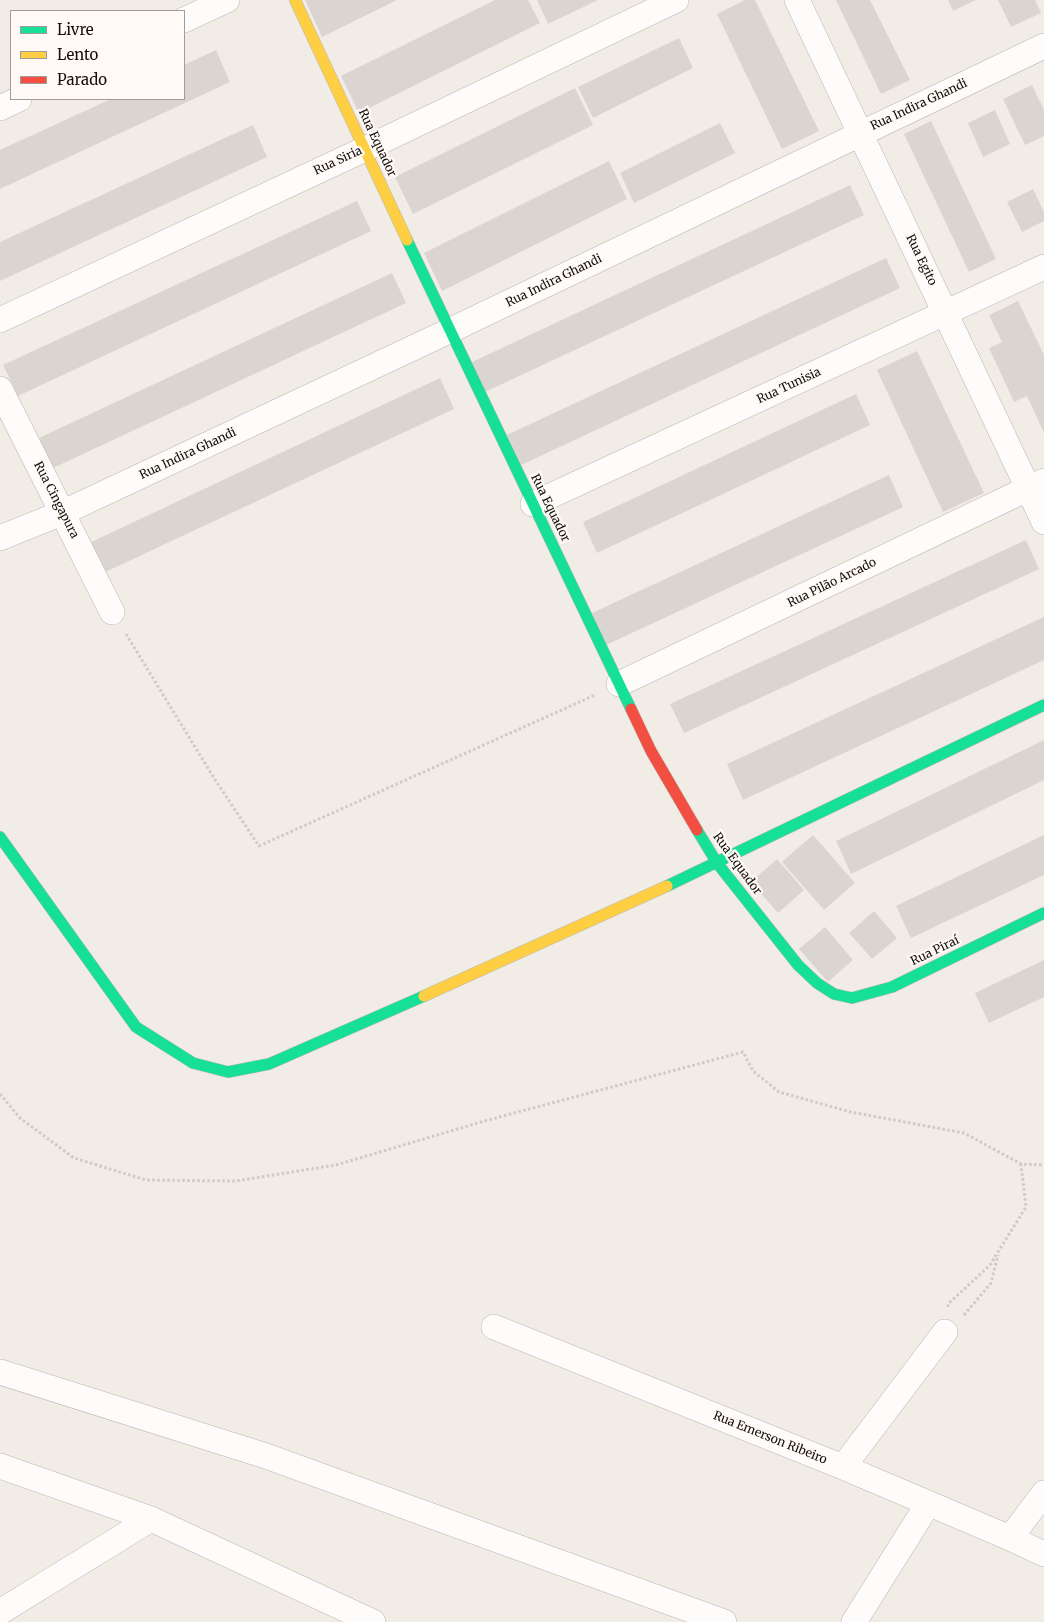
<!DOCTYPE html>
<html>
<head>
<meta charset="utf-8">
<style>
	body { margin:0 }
	#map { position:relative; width:1044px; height:1622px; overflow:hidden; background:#f2ece6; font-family:Merriweather,serif }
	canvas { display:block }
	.legend { position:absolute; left:10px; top:10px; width:175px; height:90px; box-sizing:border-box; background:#fffaf6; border:1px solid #a19c98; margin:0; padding:6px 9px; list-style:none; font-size:15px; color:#130f0b }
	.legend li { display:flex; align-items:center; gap:10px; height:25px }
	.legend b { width:25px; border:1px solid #a19c98 }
</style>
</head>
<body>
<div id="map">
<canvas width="1044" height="1622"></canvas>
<ul class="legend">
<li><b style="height:6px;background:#16e098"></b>Livre</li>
<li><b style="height:6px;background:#ffcf43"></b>Lento</li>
<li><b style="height:6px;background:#f24e42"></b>Parado</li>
</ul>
</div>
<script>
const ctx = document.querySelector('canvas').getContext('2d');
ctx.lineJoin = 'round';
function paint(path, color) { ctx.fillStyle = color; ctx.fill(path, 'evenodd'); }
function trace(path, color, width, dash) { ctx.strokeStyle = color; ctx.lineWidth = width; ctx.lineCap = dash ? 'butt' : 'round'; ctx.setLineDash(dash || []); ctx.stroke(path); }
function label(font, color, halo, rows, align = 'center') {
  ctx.font = font + ' Merriweather,serif'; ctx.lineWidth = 4.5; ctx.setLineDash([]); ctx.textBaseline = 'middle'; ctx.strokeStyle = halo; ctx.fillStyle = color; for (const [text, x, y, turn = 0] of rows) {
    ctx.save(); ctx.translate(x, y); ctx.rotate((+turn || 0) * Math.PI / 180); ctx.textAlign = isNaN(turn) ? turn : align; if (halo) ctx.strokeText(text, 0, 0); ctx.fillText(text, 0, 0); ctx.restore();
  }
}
paint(new Path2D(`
	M305,0H397L322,37Z
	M495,0H528L540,23L359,113L341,76Z
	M537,0H598L548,24Z
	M745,0H755L819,131L782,149L717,14Z
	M836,0H870L910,80L881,94Z
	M948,0H976L953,11Z
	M998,0H1035L1041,13L1011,27Z
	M679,38L693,68L593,118L578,87Z
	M216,50L230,82L0,189V150L111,99H184V65Z
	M1032,85L1044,110V136L1025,145L1003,99Z
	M575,88L593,125L413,214L395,177Z
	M995,110L1010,144L983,157L968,123Z
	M931,121L996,259L969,272L904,134Z
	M720,123L735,153L634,203L620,173Z
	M253,125L267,157L0,281V242Z
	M609,161L627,199L442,291L424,253Z
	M850,185L864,215L485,392L472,362Z
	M1033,189L1044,212V221L1022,232L1007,202Z
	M357,201L371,231L18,396L3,365Z
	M886,258L900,288L521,465L507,435Z
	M392,273L406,303L53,468L39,438Z
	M1018,301L1044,355V433L1027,396L1014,402L989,348L1002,342L989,315Z
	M917,351L984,493L943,512L877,370Z
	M440,378L454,409L101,574L87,544Z
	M856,394L870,425L597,553L583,522Z
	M889,475L903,507L606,645L592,613Z
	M1026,540L1039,569L684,733L670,704Z
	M1044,617V660L743,800L727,764Z
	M1044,740V780L851,874L836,841Z
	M813,835L855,883L824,910L782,862Z
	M1044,835V875L911,938L896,906Z
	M777,859L804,890L778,913L751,882Z
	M874,911L897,938L872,959L849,933Z
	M825,927L853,960L828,982L799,949Z
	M1044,960V997L989,1023L975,993Z`), '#dad5d0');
const street = new Path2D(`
	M797,0L1044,522
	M184,20L227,0
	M0,108L19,99
	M0,320L365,149L676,0
	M0,389L112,612
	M533,504L1044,267
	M0,538L62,513L449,331L1044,46
	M619,684L1044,481
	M494,1327L843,1467L1010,1538L1044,1554
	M0,1372L266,1456L724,1622
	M0,1466L151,1519L373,1622
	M843,1467L945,1332
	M1010,1538L1044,1493
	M0,1612L151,1519
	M854,1622L928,1504`);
const fast = new Path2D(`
	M407,240L631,709
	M697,830L717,863L798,965L817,983L834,994L852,998L892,987L1044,913
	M0,837L136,1027L193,1063L228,1072L269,1064L424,996
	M667,886L1044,705`);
const slow = new Path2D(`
	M295,0L407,240
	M424,996L667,886`);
const jam = new Path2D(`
	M631,709L651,751L697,830`);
trace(street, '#bab6b1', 26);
trace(fast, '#bab6b1', 12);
trace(slow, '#bab6b1', 12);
trace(jam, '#bab6b1', 12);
trace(new Path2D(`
	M126,634L214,778L259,846L595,695
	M0,1094L20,1118L74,1158L146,1180L236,1181L336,1165L488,1120L743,1052L753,1071L779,1092L851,1112L964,1133L1021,1164L1044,1165
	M948,1307V1304L990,1265L1026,1207L1021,1164
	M964,1315L991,1283L998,1255`), '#cdcac8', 3, [2.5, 2.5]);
trace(street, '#fdfcfb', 25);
trace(fast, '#16e098', 11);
trace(slow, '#ffcf43', 11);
trace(jam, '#f24e42', 11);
label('12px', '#130f0b', '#fffaf6', [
	["Rua Indira Ghandi",919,105,-25],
	["Rua Equador",377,143,65],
	["Rua Siria",338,161,-25],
	["Rua Egito",921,260,64],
	["Rua Indira Ghandi",554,281,-26],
	["Rua Tunisia",789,386,-25],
	["Rua Indira Ghandi",188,454,-25],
	["Rua Cingapura",56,500,63],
	["Rua Equador",550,508,64],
	["Rua Pilão Arcado",832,583,-26],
	["Rua Equador",737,864,54],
	["Rua Piraí",935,951,-26],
	["Rua Emerson Ribeiro",770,1438,22]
]);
</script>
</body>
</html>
